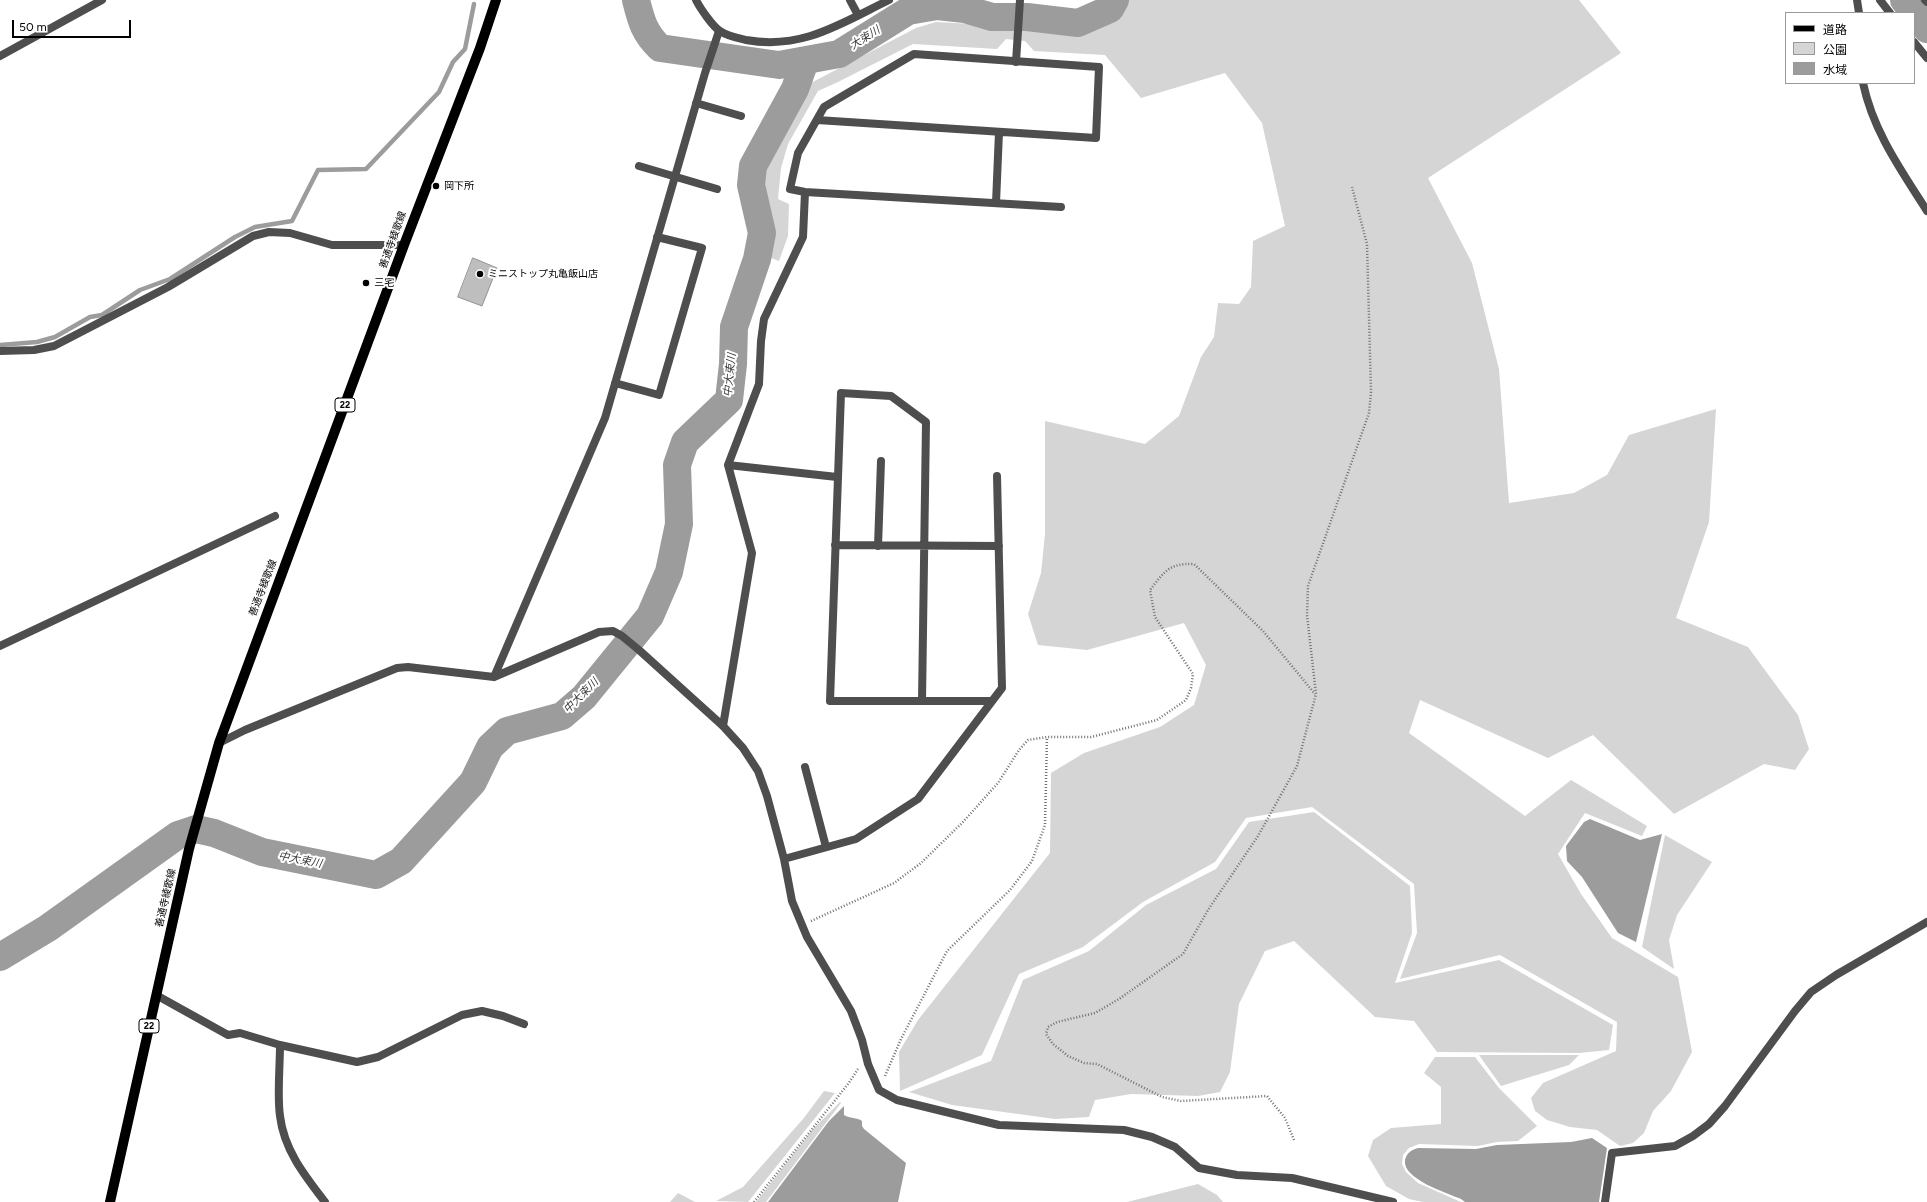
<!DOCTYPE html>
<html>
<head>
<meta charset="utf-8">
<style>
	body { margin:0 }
	#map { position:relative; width:1927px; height:1202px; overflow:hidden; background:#fff; font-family:Figtree,"Noto Sans JP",sans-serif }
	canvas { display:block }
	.legend { position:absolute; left:1785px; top:12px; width:130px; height:72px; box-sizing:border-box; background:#fff; border:1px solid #999; margin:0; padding:5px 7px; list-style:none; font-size:12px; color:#000 }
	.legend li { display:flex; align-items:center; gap:8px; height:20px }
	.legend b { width:20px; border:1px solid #999 }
	.scale { position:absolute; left:12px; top:20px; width:119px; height:18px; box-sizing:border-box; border:2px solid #000; border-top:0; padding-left:5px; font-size:12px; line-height:14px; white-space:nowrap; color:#000; -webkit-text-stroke:3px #fff; paint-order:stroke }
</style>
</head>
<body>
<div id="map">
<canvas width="1927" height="1202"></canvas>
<ul class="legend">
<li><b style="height:5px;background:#000"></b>道路</li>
<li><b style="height:11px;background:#d5d5d5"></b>公園</li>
<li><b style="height:11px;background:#9c9c9c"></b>水域</li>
</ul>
<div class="scale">50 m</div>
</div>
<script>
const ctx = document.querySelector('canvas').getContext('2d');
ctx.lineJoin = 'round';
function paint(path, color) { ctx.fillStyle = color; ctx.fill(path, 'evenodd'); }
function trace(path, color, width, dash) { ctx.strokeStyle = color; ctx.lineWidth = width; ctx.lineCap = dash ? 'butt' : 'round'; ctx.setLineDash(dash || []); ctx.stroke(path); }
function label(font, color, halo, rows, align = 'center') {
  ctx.font = font + ' Figtree,"Noto Sans JP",sans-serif'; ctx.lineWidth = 4; ctx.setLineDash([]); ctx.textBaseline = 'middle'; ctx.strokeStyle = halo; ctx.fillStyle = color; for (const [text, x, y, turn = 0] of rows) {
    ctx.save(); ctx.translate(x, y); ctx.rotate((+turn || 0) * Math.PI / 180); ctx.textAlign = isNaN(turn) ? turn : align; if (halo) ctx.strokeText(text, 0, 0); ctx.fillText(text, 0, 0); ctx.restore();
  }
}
paint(new Path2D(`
	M1121,0H1579L1621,53L1428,178L1472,263L1499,369L1509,503L1574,493L1607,475L1629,435L1716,409L1709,522L1676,618L1748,647L1798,715L1809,749L1795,770L1764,764L1674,814L1593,735L1548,758L1420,700L1409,733L1525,816L1571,780L1647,826L1642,836L1585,813L1558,854L1581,894L1612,938L1678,977L1692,1052L1671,1091L1653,1111L1644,1133L1633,1143L1620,1146L1597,1130L1570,1127L1547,1120L1535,1111L1531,1098L1543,1083L1616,1051L1617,1022L1500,955L1400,979L1417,933L1414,884L1312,807L1246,818L1215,862L1143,902L1083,947L1019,974L982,1055L900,1091L899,1052L918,1020L1050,853L1051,773L1084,753L1160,727L1194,705L1206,665L1184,623L1087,650L1038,645L1028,614L1041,573L1045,534V421L1145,444L1179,416L1201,357L1214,337L1218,303L1239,304L1251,287L1253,241L1285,226L1262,123L1225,73L1141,98L1105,55L1034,51L1025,41L1006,39L997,49L913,44L838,82L818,91L788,144L781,168L778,199L789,204L788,236L779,261L771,258V236L762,181L767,158L805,86L916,28L936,22L1031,27L1075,32L1110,18Z
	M1314,812L1410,886L1412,933L1395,983L1499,960L1613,1025L1609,1050L1579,1053L1437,1052L1414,1021L1375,1017L1294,941L1265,951L1239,1004L1230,1072L1220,1092L1198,1096L1131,1094L1095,1100L1089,1117L1055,1119L952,1105L909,1092L991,1061L1023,980L1089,951L1146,905L1216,869L1249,822Z
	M1665,835L1712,862L1677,915L1669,940L1674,969L1642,947Z
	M1479,1055H1579L1569,1065L1501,1086Z
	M1435,1057H1475L1499,1088L1537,1126L1518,1141L1497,1142L1478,1146L1419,1144L1409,1148L1403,1155L1402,1164L1406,1172L1418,1183L1461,1202H1423L1409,1199L1386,1186L1368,1156L1373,1140L1391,1128L1441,1124V1087L1424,1073Z
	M824,1091L835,1093L748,1202L716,1201L743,1187L803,1119Z
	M840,1102L841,1103L766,1202H756L813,1129Z
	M1198,1184L1217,1195L1223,1202H1127Z
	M678,1193L695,1202H670Z`), '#d5d5d5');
paint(new Path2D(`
	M1590,819L1640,840L1662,834L1636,942L1618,933L1582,877L1567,861L1566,846L1584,822Z
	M844,1106V1115C850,1119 857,1117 862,1121V1126L864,1129L906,1163L898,1202H768L829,1121Z
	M1592,1138L1607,1148L1599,1202H1465L1461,1199C1447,1193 1402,1179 1405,1160C1407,1152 1412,1150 1418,1148L1476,1149L1497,1145L1571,1142Z`), '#9c9c9c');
trace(new Path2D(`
	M0,345L37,342L55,337L90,317L102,315L140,290L170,279L235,237L255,227L292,221L318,170L366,169L439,92L453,62L465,49L474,4`), '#9c9c9c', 4.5);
trace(new Path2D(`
	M636,0C641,20 644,33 660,48L779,65L839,54L908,11L937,6L965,9L992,17H1027L1078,23L1110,9L1115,0
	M1904,0L1927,29
	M0,957L48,928L178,835L196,829L214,833L262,852L376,875L401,861L473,782L490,747L507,731L562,716L584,697L650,616L669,572L679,524L677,465L685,442L729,400L733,364L734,327L757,259L762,233L751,185L753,166L795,89L805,61`), '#9c9c9c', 28);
const building = new Path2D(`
	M473,258L497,268L482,306L458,297Z`);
paint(building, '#bebebe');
trace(building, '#929292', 1);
trace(new Path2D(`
	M811,921L894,883L921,863L963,822L998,783L1019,750L1028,740L1047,737H1091L1157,720L1186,700L1191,688L1193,674L1155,617L1150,590C1164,572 1169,563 1194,564L1263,631L1315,694
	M885,1076L901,1039L947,951L1010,890L1032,861L1045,825L1047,737
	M1294,1140L1285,1118L1267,1096L1181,1101L1162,1097L1097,1064L1084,1063L1068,1056L1053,1044L1046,1034L1048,1027L1057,1022L1095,1013L1119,999L1183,954L1208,910L1258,836L1297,766L1316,694L1307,615L1308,586L1369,413L1371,392L1367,244L1352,187
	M754,1202L848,1084L858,1069`), '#707070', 2.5, [1, 2]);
trace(new Path2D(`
	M850,0L858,15
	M1857,0L1859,13
	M1880,0L1890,13
	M1925,0L1927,2
	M1914,42L1927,58
	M0,56L102,0
	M1016,62L1020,0
	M1863,83C1873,131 1901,170 1927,211
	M696,103L741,116
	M817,120L1096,138L1099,67L914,54L824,107L798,153L790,189L805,192L1061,207
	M639,166L717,189
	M996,203L999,132
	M0,351L34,350L54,346L168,287L253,236L269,232L290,233L332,245H404
	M615,383L659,395L702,248L657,237
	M728,465L837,477
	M835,545L999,546
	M878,546L881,461
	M0,646L275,516
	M494,677L605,418L705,73L719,31
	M922,701L926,422L891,396L841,393L830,701H992
	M723,726L752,553L728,465L759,384L761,341L764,319L803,237L805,192
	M219,743L245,730L397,668L408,667L494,677L599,632L613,631L622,636L639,650L723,726L743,748L758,771L767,796L784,859L792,901L807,937L851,1011L862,1040L868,1064L879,1090L897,1100L999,1125L1124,1130L1152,1137L1175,1147L1199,1168L1237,1175L1292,1178L1393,1202
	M805,767L826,847
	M784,859L856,839L918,799L1002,688L997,476
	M156,995L228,1035L240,1033L280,1045L357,1062L378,1057L462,1015L482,1011L503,1016L524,1024
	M280,1045C280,1067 277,1095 280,1116C284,1150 305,1176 325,1202
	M1605,1202L1612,1153L1675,1146L1693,1136L1709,1124L1725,1106L1795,1011L1811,992L1836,975L1927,922`), '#4e4e4e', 8);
trace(new Path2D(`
	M696,0C700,8 713,27 720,31C727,36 737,38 746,40C802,50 840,24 889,0`), '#4e4e4e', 8);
trace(new Path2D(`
	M110,1202L189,849L219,743L404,245L480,48L496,0`), '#000', 10);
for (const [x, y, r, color] of [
	[436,186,4,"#000"],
	[480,274,4,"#000"],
	[366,283,4,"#000"]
]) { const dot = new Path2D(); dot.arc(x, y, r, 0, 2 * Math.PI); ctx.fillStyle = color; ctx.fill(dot); trace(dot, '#fff', 1.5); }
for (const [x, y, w] of [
	[345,405,20],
	[149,1026,20]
]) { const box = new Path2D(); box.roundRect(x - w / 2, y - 7, w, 14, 3); ctx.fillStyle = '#fff'; ctx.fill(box); trace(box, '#000', 1); }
label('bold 9px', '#000', null, [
	["22",345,405],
	["22",149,1026]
]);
label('10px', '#000', '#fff', [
	["岡下所",444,186],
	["ミニストップ丸亀飯山店",488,274],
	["三宅",374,283]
], 'left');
label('10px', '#000', '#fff', [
	["善通寺綾歌線",393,240,-70],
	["善通寺綾歌線",263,588,-69],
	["善通寺綾歌線",166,898,-77]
]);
label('italic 11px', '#3d3d3d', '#fff', [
	["大束川",865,38,-32],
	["中大束川",730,375,-84],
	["中大束川",581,696,-45],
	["中大束川",300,860,11]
]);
</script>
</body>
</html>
